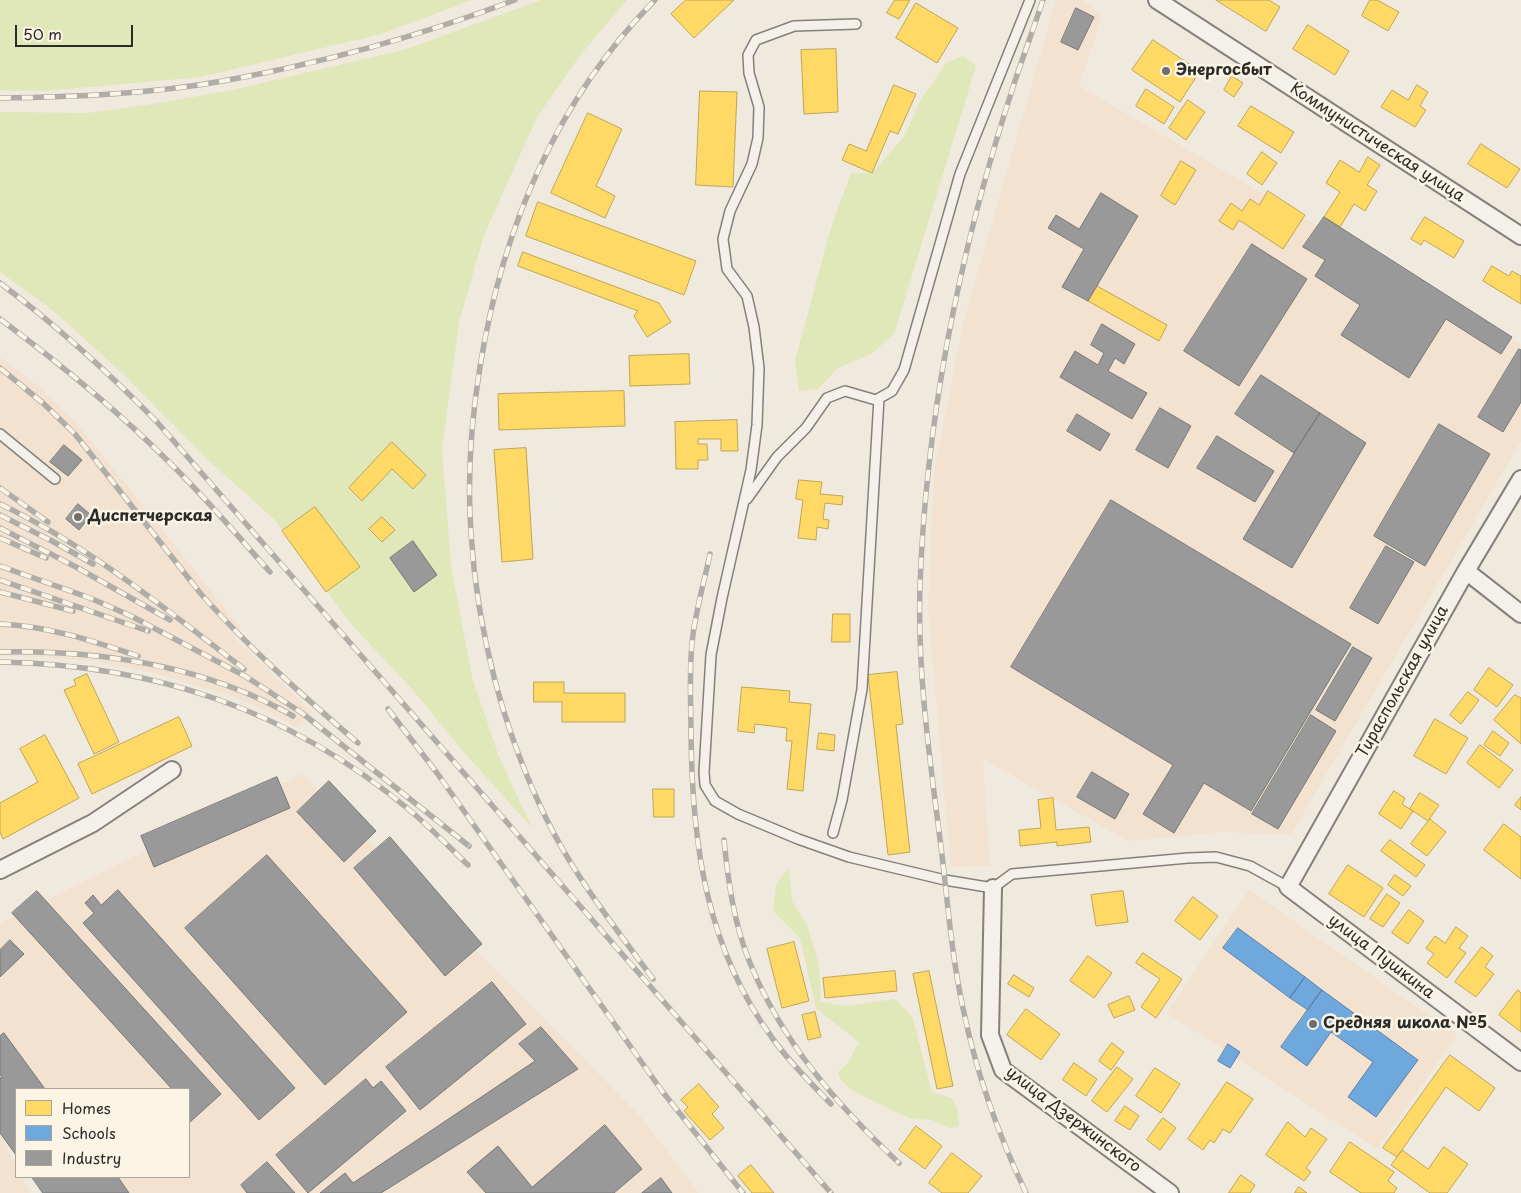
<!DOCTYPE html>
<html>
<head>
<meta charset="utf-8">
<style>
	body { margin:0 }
	#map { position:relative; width:1521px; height:1193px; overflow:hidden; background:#f0e9de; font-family:"Playpen Sans",sans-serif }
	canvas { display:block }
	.legend { position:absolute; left:15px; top:1088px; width:175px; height:90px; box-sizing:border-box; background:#fcf5e5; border:1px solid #a8a49b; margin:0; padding:6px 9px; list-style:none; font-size:15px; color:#2b2b2b }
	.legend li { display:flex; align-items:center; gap:10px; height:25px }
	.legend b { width:25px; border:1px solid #a8a49b }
	.scale { position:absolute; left:15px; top:25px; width:118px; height:22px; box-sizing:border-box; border:2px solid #2b2b2b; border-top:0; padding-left:6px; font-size:15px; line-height:18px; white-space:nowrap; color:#2b2b2b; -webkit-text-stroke:4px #fcf5e5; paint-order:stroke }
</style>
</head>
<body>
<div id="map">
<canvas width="1521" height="1193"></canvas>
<ul class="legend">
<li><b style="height:14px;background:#ffd966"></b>Homes</li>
<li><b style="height:14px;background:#6fa8dc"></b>Schools</li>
<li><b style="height:14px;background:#999"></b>Industry</li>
</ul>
<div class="scale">50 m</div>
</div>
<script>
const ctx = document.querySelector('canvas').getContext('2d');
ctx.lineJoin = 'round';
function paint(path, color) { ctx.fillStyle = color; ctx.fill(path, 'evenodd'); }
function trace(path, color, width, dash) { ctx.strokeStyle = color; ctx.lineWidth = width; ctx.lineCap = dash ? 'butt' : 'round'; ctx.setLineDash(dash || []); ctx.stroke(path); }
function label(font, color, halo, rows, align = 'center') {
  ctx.font = font + ' "Playpen Sans",sans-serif'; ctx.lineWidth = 5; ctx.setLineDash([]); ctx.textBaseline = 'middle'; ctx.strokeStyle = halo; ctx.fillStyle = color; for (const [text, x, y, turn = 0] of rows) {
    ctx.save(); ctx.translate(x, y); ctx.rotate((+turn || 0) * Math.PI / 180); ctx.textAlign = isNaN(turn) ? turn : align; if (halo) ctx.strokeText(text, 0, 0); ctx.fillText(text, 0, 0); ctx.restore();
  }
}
paint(new Path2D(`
	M1056,0H1083L1102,16L1079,86L1521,345V441L1291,834L1221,832L1128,841L983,759L990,866L951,867L928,609L934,472L963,324Z
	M0,357L38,386L79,426L240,627L232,636L312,712L298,728L271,713L230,695L153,673L95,661L41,657L0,656Z
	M302,774L639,1115L699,1193H106L95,1177H189V1089H36L0,1036V923Z
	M1249,890L1457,1035L1377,1149L1167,1013Z
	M0,1136L16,1166V1177H22L30,1193H0Z`), '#f2e2cf');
paint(new Path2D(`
	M0,0H472L381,34L201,77L44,91L0,90Z
	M541,0H627L581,54L537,117L484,235L459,322L442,449L451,566L472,677L499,757L532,828L461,749L413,690L351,624L274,519L209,461L123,374L55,312L0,272V112L88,113L147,105L228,91L407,49Z
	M963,56L976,66L894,334L871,354L838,368L818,389L799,391L795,361L831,228L851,173H872L904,137L920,101L946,63Z
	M789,868L792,901L807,925L819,965L821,1002L845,1006L895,999L912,1016L932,1092L951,1098L957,1108L959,1126L952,1129L932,1120L909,1118L851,1090L840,1079L838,1072C847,1065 852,1058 855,1047L861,1044L816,1008L800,938L773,911L776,884Z`), '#e0e7b8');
const homes = new Path2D(`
	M686,0H734L694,38L671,14Z
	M895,0H910L899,19L887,13Z
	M1216,0H1269L1280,7L1266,31Z
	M1370,0H1377L1399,12L1388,31L1362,16Z
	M916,3L958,28L937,63L896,38Z
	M1308,25L1349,51L1335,75L1293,49Z
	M1153,40L1200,71L1180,102L1132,70Z
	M836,49L838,112L804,114L801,50Z
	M1232,76L1243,83L1234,97L1224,90Z
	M894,85L916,94L898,134L890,131L872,173L842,160L849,144L866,151Z
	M1417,85L1428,92L1420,106L1426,110L1415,127L1381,107L1392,90L1408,100Z
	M1146,89L1174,107L1164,124L1136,106Z
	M700,91L737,92L733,187L696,185Z
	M1188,100L1205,112L1186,140L1169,128Z
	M1251,106L1294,132L1281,153L1238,126Z
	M588,113L622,129L596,186L615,196L605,218L551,193Z
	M1481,144L1520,169L1507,188L1468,164Z
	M1262,152L1277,163L1262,185L1247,174Z
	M1368,157L1380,165L1367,185L1377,191L1365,211L1354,204L1340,227L1324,217L1340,192L1326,183L1340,160L1359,172Z
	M1181,161L1196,170L1175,205L1161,196Z
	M1268,191L1305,215L1283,249L1239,220L1233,230L1219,221L1231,203L1242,211L1250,199L1259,205Z
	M538,202L696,261L684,295L526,236Z
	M1425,217L1464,241L1454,258L1424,240L1421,245L1411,239Z
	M523,252L659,303L671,322L647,337L634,316L638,311L518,266Z
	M1492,266L1509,276L1512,271L1521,276V304L1483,281Z
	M1097,286L1167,325L1159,341L1088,301Z
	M689,354L690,384L630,386L629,356Z
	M624,391L625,426L499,430L498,394Z
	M737,420L738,451H721V439H698V444H707L708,460H698V469H676L675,422Z
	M392,442L426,475L413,489L392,469L362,501L349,488Z
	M526,448L533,559L502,562L494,450Z
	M799,480L822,482L820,494L843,496L842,505L825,503L823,519L829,520L828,529L817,527L816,540L798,538L803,500L796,499Z
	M315,507L360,567L326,592L282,531Z
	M382,517L395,530L382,542L369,529Z
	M833,614H850V642H832Z
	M1489,668L1513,685L1497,707L1474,690Z
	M897,672L903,724L896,725L910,852L888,855L868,675Z
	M87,674L119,742L94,754L64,690L76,685L74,680Z
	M534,682H564V693H625V722H562V702H534Z
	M742,687L790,691L789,702L811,704L803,791L787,789L792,741H786L787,728L755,724L754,733L738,731Z
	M1468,692L1479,700L1461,724L1450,715Z
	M1515,695L1521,698V744L1494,720Z
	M179,717L192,746L92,794L78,764Z
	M1435,719L1468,738L1446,774L1414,756Z
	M1493,731L1509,743L1500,756L1484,745Z
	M819,733L835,735L834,751L817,749Z
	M45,735L79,798L3,839L0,832V803L38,782L20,749Z
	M1480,745L1513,770L1499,788L1467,763Z
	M653,789H674V817H654Z
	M1394,791L1405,798L1402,804L1413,811L1401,829L1379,814Z
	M1420,793L1439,805L1428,821L1410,809Z
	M1521,797V810L1515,805Z
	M1053,798L1056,830L1089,827L1091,842L1057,846V842L1020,846L1019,830L1041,828L1038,800Z
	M1430,819L1446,832L1427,856L1411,844Z
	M1504,824L1521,837V879L1484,850Z
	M1390,840L1425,865L1416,877L1381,851Z
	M1348,865L1383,888L1364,917L1329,894Z
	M1395,875L1411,886L1403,896L1388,885Z
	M1123,891L1128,922L1096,926L1091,895Z
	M1387,894L1400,903L1383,927L1370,919Z
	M1193,897L1218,916L1200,940L1175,921Z
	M1409,910L1424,921L1408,944L1392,933Z
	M1456,927L1468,936L1459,948L1466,953L1447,978L1427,963L1434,954L1426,948L1435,936L1445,943Z
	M794,942L809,1001L782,1008L767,949Z
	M1482,947L1493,956L1485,967L1494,974L1476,997L1455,982Z
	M1143,953L1182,979L1156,1018L1141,1007L1160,979L1136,963Z
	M1088,956L1112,973L1094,998L1070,981Z
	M895,971L897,991L825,998L823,978Z
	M929,971L953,1086L937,1089L913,974Z
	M1014,975L1034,988L1029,997L1008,984Z
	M1518,990L1521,993V1032L1499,1015Z
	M1129,996L1135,1010L1114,1018L1108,1005Z
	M1026,1009L1060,1034L1041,1060L1007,1035Z
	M815,1012L821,1037L808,1040L802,1015Z
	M1112,1043L1124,1052L1111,1070L1099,1061Z
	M1450,1055L1495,1088L1479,1111L1446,1087L1397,1157L1383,1148Z
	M1074,1063L1097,1079L1086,1096L1063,1080Z
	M1117,1067L1133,1079L1107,1112L1092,1101Z
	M1155,1068L1180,1084L1161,1113L1136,1096Z
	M1227,1082L1253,1099L1230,1133L1223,1129L1214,1143L1210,1140L1203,1150L1188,1139Z
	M699,1084L719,1107L712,1114L724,1128L710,1140L684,1111L688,1107L681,1100Z
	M1125,1106L1139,1116L1130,1130L1115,1121Z
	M1163,1118L1176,1128L1160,1150L1147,1140Z
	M1288,1122L1305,1137L1311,1128L1327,1139L1306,1168L1311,1172L1304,1181L1266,1155Z
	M916,1126L942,1146L925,1169L899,1150Z
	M1350,1142L1394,1172L1388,1181L1397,1188L1394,1193H1361L1330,1172Z
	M1444,1147L1468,1164L1447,1193H1430L1391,1165L1402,1150L1428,1169Z
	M952,1153L982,1176L968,1193H942L929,1183Z
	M751,1165L774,1193H752L738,1176Z
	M1241,1175L1255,1185L1250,1193H1229Z
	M1299,1187L1307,1193H1295Z`);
paint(homes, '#ffd966');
trace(homes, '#bfa554', 1);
const schools = new Path2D(`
	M1238,928L1305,977L1290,998L1223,948Z
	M1305,977L1322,990L1308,1010L1290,998Z
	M1322,990L1418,1060L1376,1117L1348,1097L1373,1062L1331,1032L1307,1066L1281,1047Z
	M1228,1044L1240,1052L1230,1068L1218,1061Z`);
paint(schools, '#6fa8dc');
trace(schools, '#5b82a7', 1);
const industry = new Path2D(`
	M1076,8L1094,17L1078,50L1061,42Z
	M1101,193L1138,216L1088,301L1062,287L1084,249L1048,228L1056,215L1079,229Z
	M1324,217L1512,337L1501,354L1446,319L1409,378L1341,335L1360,305L1315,276L1325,260L1303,247Z
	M1252,244L1307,279L1239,386L1184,351Z
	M1102,324L1135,344L1124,364L1115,358L1108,371L1147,393L1132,419L1060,377L1075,351L1098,365L1104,353L1091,345Z
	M1519,349L1521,350V402L1503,432L1478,417Z
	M1261,375L1320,413L1294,453L1235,414Z
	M1160,408L1191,426L1168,468L1136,450Z
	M1320,413L1366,443L1292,568L1243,539L1294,453Z
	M1077,414L1110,434L1100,451L1067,431Z
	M1439,424L1490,454L1425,566L1374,536Z
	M1217,436L1274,471L1255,502L1197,468Z
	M64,445L82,460L68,476L50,462Z
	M1111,500L1351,644L1251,811L1204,783L1174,833L1143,814L1173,765L1011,667Z
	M78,504L91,515L79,530L66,519Z
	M413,541L437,575L414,592L390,558Z
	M1386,546L1414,562L1378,624L1350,608Z
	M1353,647L1372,658L1335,721L1316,710Z
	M1311,715L1336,731L1278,829L1252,814Z
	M1092,772L1129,794L1115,819L1077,797Z
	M277,777L290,808L154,867L141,836Z
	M329,781L376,831L344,862L297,812Z
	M390,837L482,944L445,976L354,868Z
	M267,855L407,1012L325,1085L185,928Z
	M118,890L295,1088L259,1120L83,923L94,913L85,903L93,895L101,905Z
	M37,891L221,1094L189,1123V1089H172L12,913Z
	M10,940L24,954L0,977V950Z
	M492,982L526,1024L420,1110L386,1067Z
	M541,1027L578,1069L381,1193H320L345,1173L353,1183L535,1061L519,1044Z
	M4,1033L45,1089H16V1155L0,1133V1078L2,1077L0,1075V1036Z
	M366,1079L373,1088L381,1081L406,1111L308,1193L276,1155Z
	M605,1125L642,1169L614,1193H486L467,1172L498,1146L532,1187Z
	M267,1162L295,1193H247L241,1185Z
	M32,1177H118L129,1193H43Z
	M661,1178L672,1193H642Z`);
paint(industry, '#999');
trace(industry, '#787878', 1);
const lane = new Path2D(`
	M856,24L794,26L756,40L748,55L749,73L759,107L758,138L752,164L730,211L723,239L727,269L747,296L754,327L759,368L757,425L751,470L722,598L711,655L704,772L705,785L715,801L738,814L798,839L849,857L945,880L993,888L1012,874L1188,858L1216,857L1250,866L1288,887
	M0,434L55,479
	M747,499L777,457L806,428L827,398L845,391L876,400L892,391L904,370L960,174L1030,0
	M833,833L842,800L862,689L879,398`);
const street = new Path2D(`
	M1157,0L1521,236
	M1521,479L1466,571L1288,887L1521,1062
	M1466,571L1521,614
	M0,870L93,823L172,770
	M993,888L990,1035L1003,1070L1170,1193`);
trace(lane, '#84807c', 12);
trace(street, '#84807c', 20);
trace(lane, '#f4f1ea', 9);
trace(street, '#f4f1ea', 16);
const rail = new Path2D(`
	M0,98C74,97 150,94 223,81C323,63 420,36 515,0
	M0,283C56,325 108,372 157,422L831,1193
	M0,319C59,363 117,410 169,462C204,496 237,535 270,572
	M0,368L44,404L75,434L201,594C249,648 303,696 358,743
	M0,488L48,522
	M0,504C90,547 166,609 244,669
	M0,515L52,541L93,564
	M0,528L76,567L170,620
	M0,538L46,558
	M710,554C704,583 695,613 692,643C689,673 691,703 691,734C692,844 706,948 773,1039C790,1063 811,1083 831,1104
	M0,566L90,598L131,616L245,676L302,713L469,846
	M0,580L148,631
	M0,592L73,611
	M0,624C48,626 93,641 138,656
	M0,652C100,650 205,666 293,716
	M0,662C155,665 287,709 407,808C429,826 448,846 468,865
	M388,709L437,773L662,1091L743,1193
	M724,840C728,881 734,924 750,963C782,1042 837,1105 899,1163
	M653,979C615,927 574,876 546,818C503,730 477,631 471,533C467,478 471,422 480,367C502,230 556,100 655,0
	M1026,1193C998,1134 976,1072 963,1008C952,958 948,906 942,855C931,767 917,676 920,586C926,414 961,245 1015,81C1024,54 1034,27 1043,0`);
trace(rail, '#afada8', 5.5);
trace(rail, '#fcf5e5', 4, [11]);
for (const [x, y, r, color] of [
	[1166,71,5,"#706e6a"],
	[78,517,5,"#706e6a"],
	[1313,1024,5,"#706e6a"]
]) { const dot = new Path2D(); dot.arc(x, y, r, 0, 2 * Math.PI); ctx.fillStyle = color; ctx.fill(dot); trace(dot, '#fcf5e5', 2); }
label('bold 16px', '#2b2b2b', '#fcf5e5', [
	["Энергосбыт",1176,71],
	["Диспетчерская",88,517],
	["Средняя школа №5",1323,1024]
], 'left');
label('16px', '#2b2b2b', '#fcf5e5', [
	["Коммунистическая улица",1377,143,33],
	["Тираспольская улица",1403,682,-61],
	["улица Пушкина",1381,957,37],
	["улица Дзержинского",1073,1120,37]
]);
</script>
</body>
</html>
